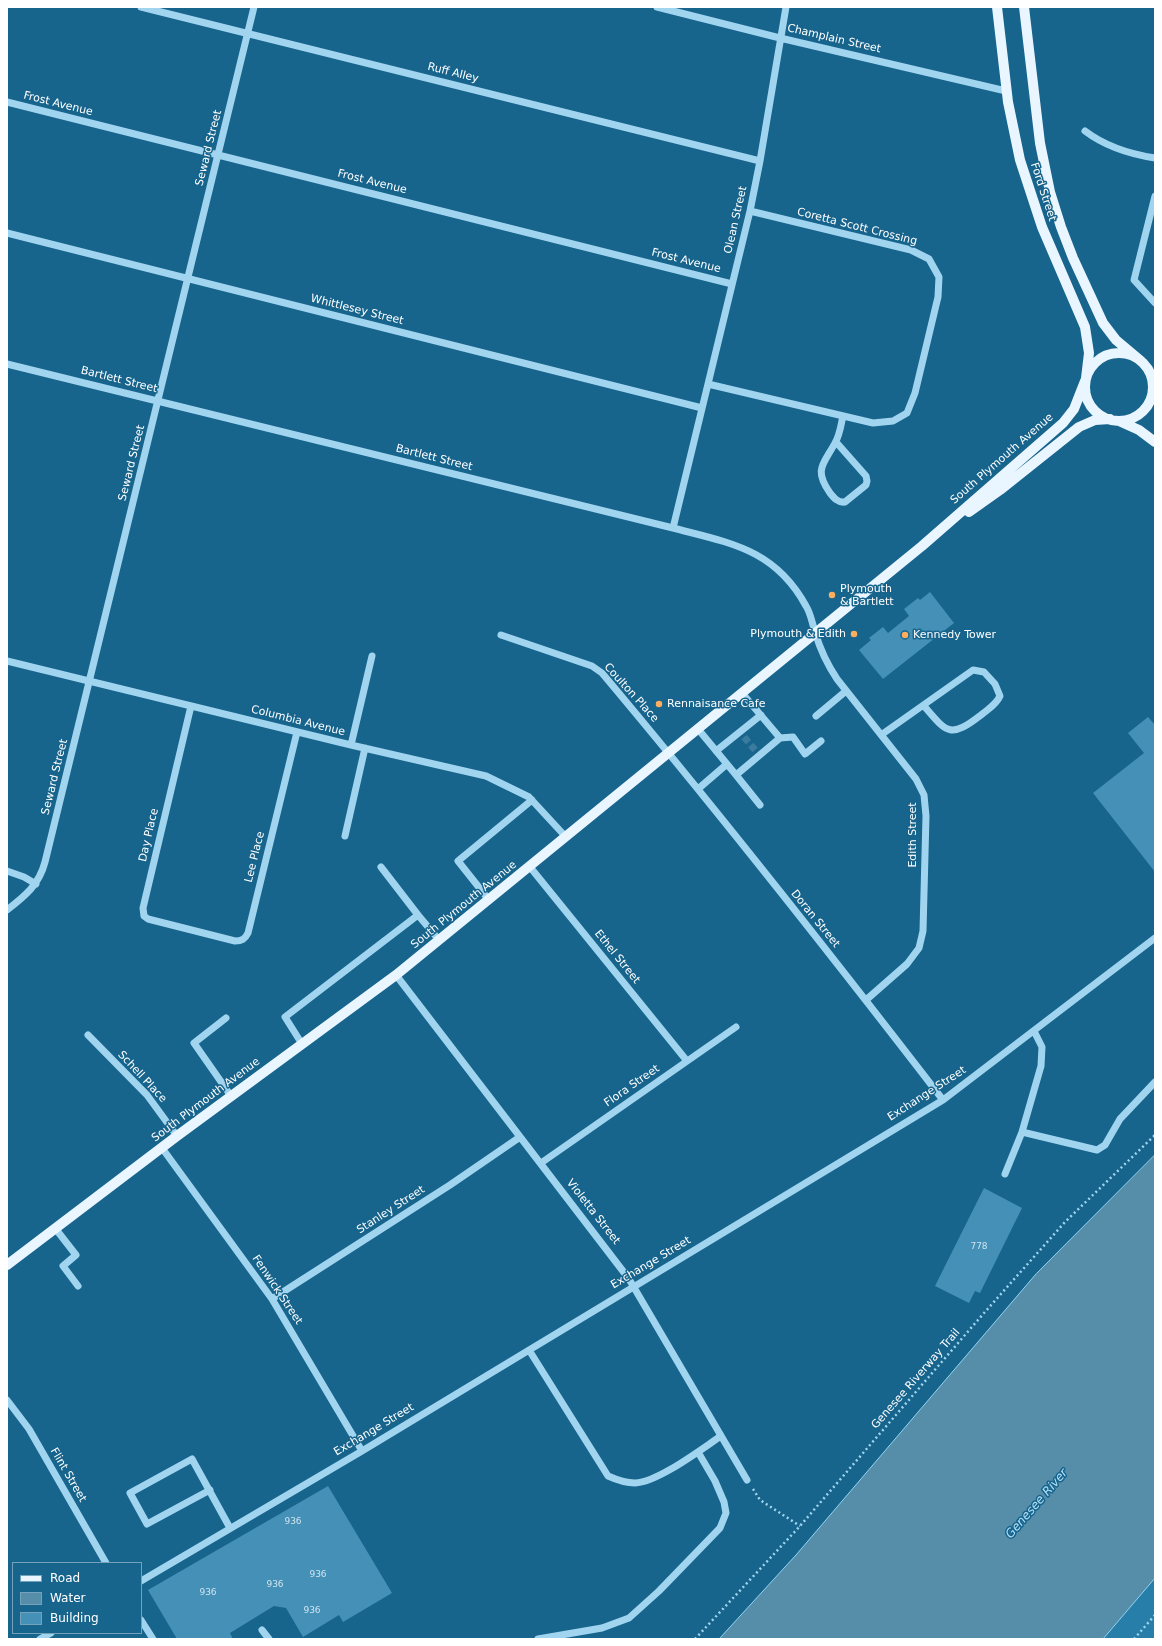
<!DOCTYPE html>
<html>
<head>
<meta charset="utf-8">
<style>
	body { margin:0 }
	#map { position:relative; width:1162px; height:1646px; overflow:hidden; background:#17648d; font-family:"DejaVu Sans",sans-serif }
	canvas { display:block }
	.frame { position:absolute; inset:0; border:8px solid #fff; pointer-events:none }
	.legend { position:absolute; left:12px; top:1562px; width:130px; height:72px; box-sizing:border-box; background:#17648d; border:1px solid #74a2bb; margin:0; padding:5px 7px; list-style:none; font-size:12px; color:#fff }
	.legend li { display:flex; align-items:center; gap:8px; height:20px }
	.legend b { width:20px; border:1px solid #74a2bb }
</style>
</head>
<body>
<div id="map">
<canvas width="1162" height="1646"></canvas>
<div class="frame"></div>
<ul class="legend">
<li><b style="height:5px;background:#e9f6ff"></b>Road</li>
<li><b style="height:11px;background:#568da9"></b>Water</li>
<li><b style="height:11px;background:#4490b7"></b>Building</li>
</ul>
</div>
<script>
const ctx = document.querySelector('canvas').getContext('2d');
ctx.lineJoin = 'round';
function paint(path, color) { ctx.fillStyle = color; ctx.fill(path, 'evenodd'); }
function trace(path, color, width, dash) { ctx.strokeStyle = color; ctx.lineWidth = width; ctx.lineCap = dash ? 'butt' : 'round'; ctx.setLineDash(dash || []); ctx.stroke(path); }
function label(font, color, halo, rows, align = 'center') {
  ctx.font = font + ' "DejaVu Sans",sans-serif'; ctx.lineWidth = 3; ctx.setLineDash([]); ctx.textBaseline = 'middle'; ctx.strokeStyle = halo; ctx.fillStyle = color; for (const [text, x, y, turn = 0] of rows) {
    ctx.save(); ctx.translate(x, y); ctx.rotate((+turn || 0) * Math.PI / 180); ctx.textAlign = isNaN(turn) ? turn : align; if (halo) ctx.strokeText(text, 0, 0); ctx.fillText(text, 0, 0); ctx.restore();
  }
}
paint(new Path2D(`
	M1155,1578V1639H1103Z`), '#267ea9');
const water = new Path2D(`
	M1155,1155V1578L1103,1639H719L796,1555L1036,1274Z`);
paint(water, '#568da9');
trace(water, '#93d4f2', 1);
paint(new Path2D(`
	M930,592L954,623L883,679L859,650L871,640L869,638L883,627L888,633L909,616L904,609L918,598L920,600Z
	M1148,717L1155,725V872L1093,793L1144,753L1128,733Z
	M984,1188L1022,1208L980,1293L975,1291L969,1303L935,1286Z
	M328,1486L392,1593L343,1622L339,1615L303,1637L286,1608L274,1606L230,1633L233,1639H177L148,1590Z`), '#4490b7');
trace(new Path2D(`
	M744,737L755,750`), '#3a7b9e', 7, [7, 3.5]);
trace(new Path2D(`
	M753,1489L760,1500L800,1526
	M695,1639L800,1526L984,1313L1065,1222L1155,1135
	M1134,1639L1155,1615`), '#a1d5ef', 2.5, [2, 3]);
trace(new Path2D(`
	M141,7L760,161
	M657,7L780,38L1006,91
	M7,102L732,284
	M1085,131C1106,147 1129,154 1155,158
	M1155,196L1134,280L1155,303
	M7,233L702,408
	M7,364L673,528C730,543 775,549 806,606C811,614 812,623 815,632C820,649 827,664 837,679L916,779L924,795L926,816L923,931L919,948L907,964L866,1000
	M708,384L873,423L893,421L907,413L915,393L938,297L939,277L929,259L911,250L750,211
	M836,442L866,476L867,481L866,485L845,502C838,503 834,498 830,493C813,469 824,464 835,443C840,435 841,424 843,416
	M673,528L750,211L760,161L786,7
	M501,635L592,666L602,673C719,812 832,956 943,1100
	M7,661L351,745L486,776L529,797L565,836
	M191,706L143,908L144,916L148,919L235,941C242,941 245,939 248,933L297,732
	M816,716L846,691
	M698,729L736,775L780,738L742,693
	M881,735L973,670L984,672L995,684L1000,696C996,705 988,709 981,715C950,739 947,733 924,706
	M780,738L793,737L805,754L821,741
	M351,745L372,656
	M716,751L761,715
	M736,775L760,805
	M698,789L727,764
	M345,836L365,748
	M381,867L418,915
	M530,867L687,1061
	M7,871L24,877L36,884
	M489,900L458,861L532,800
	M7,910C25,896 39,885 45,862L254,7
	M396,975L629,1279L747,1480
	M226,1018L194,1043L231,1096
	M88,1035L147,1095L177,1136
	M302,1044L285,1017L418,915L439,940
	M1022,1132L1097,1150L1105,1145L1120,1119L1155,1082
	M162,1148L272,1299L362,1451
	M541,1163L736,1027
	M1005,1174L1022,1132L1041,1066L1042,1047L1034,1031
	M55,1228L76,1255L63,1266L78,1286
	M272,1299L450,1185L520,1137
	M529,1350L608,1476C617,1480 625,1483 635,1483C658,1482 700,1450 721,1436
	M7,1400L29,1429L106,1563
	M210,1490L147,1524L130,1493L192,1459L230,1528
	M141,1581L362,1451L943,1100L1155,938
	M141,1620L153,1639
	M262,1630L269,1639
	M40,1639L51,1633
	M538,1639L602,1628L629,1618L659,1591L720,1528L726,1513L724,1502L715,1481L698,1452`), '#a1d5ef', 7);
trace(new Path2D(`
	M997,7L1008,102L1020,160L1042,227L1085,327L1089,353L1086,378
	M1024,7L1040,143L1050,192L1061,227L1073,258L1103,323L1116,340L1141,361
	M1085 387a34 34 0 1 1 68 0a34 34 0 1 1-68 0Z
	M1119,421L1139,430L1155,442
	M969,512L1000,490L1079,427L1095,420L1110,419
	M7,1265L177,1136L396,975L922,546L1063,423L1074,409L1085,381`), '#e9f6ff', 10);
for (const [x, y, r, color] of [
	[832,595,4,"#ffae5f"],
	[854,634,4,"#ffae5f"],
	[905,635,4,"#ffae5f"],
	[659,704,4,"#ffae5f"]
]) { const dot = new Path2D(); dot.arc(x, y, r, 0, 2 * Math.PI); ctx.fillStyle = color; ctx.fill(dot); trace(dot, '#17648d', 1.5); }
label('9px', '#d0e3ed', null, [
	["778",979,1247],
	["936",293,1522],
	["936",318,1575],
	["936",275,1585],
	["936",208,1593],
	["936",312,1611]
]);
label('11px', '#fff', '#17648d', [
	["Champlain Street",834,39,13],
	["Ruff Alley",453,73,14],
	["Frost Avenue",58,104,14],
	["Seward Street",209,148,-76],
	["Frost Avenue",372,182,14],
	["Ford Street",1043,192,72],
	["Olean Street",736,220,-77],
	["Coretta Scott Crossing",857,227,14],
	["Frost Avenue",686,261,14],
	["Whittlesey Street",357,310,14],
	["Bartlett Street",119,380,14],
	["Bartlett Street",434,458,14],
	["South Plymouth Avenue",1002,459,-41],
	["Seward Street",132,463,-76],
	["Coulton Place",631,693,48],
	["Columbia Avenue",298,721,14],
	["Seward Street",55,777,-76],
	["Day Place",149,835,-77],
	["Edith Street",913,835,-90],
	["Lee Place",255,857,-76],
	["South Plymouth Avenue",464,905,-39],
	["Doran Street",815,919,51],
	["Ethel Street",617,957,51],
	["Schell Place",142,1077,47],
	["Flora Street",632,1086,-35],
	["Exchange Street",927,1094,-33],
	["South Plymouth Avenue",206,1100,-37],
	["Stanley Street",391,1210,-33],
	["Violetta Street",593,1212,52],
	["Exchange Street",651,1263,-31],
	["Fenwick Street",277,1290,56],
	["Genesee Riverway Trail",916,1379,-49],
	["Exchange Street",374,1430,-31],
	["Flint Street",68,1475,60]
]);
label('11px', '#fff', '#17648d', [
	["Plymouth",840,589],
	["& Bartlett",840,602],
	["Plymouth & Edith",846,634,"right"],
	["Kennedy Tower",913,635],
	["Rennaisance Cafe",667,704]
], 'left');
label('italic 12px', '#b1e0f6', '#17648d', [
	["Genesee River",1037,1504,-49]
]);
</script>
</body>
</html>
